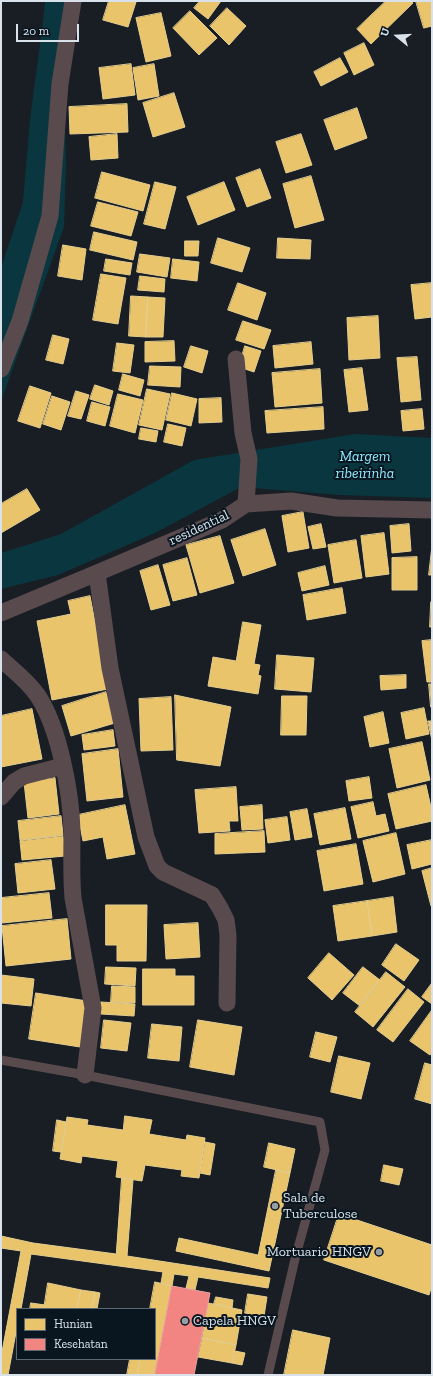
<!DOCTYPE html>
<html>
<head>
<meta charset="utf-8">
<style>
	body { margin:0 }
	#map { position:relative; width:433px; height:1376px; overflow:hidden; background:#181e24; font-family:"Zilla Slab",serif }
	canvas { display:block }
	.frame { position:absolute; inset:0; border:2px solid #d9e2ea; pointer-events:none }
	.legend { position:absolute; left:16px; top:1308px; width:140px; height:52px; box-sizing:border-box; background:#091620; border:1px solid #5c6871; margin:0; padding:5px 7px; list-style:none; font-size:12px; color:#d9e2ea }
	.legend li { display:flex; align-items:center; gap:8px; height:20px }
	.legend b { width:20px; border:1px solid #5c6871 }
	.north { position:absolute; left:377px; top:16px; width:40px; height:40px; -webkit-text-stroke:3px #091620; paint-order:stroke; rotate:288deg; font-size:11px; font-weight:700; line-height:16px; text-align:center; color:#d9e2ea }
	.north::after { content:''; display:block; margin:auto; width:14px; height:18px; background:#d9e2ea; clip-path:polygon(50% 0,100% 100%,50% 72%,0 100%) }
	.scale { position:absolute; left:16px; top:24px; width:63px; height:18px; box-sizing:border-box; border:2px solid #d9e2ea; border-top:0; padding-left:5px; font-size:12px; line-height:14px; white-space:nowrap; color:#d9e2ea; -webkit-text-stroke:3px #091620; paint-order:stroke }
</style>
</head>
<body>
<div id="map">
<canvas width="433" height="1376"></canvas>
<div class="frame"></div>
<ul class="legend">
<li><b style="height:11px;background:#e9c46a"></b>Hunian</li>
<li><b style="height:11px;background:#f28482"></b>Kesehatan</li>
</ul>
<div class="north">U</div>
<div class="scale">20 m</div>
</div>
<script>
const ctx = document.querySelector('canvas').getContext('2d');
ctx.lineJoin = 'round';
function paint(path, color) { ctx.fillStyle = color; ctx.fill(path, 'evenodd'); }
function trace(path, color, width, dash) { ctx.strokeStyle = color; ctx.lineWidth = width; ctx.lineCap = dash ? 'butt' : 'round'; ctx.setLineDash(dash || []); ctx.stroke(path); }
function label(font, color, halo, rows, align = 'center') {
  ctx.font = font + ' "Zilla Slab",serif'; ctx.lineWidth = 4; ctx.setLineDash([]); ctx.textBaseline = 'middle'; ctx.strokeStyle = halo; ctx.fillStyle = color; for (const [text, x, y, turn = 0] of rows) {
    ctx.save(); ctx.translate(x, y); ctx.rotate((+turn || 0) * Math.PI / 180); ctx.textAlign = isNaN(turn) ? turn : align; if (halo) ctx.strokeText(text, 0, 0); ctx.fillText(text, 0, 0); ctx.restore();
  }
}
paint(new Path2D(`
	M45,1H82L64,96L66,162L64,227L1,401V268L23,202L30,120L43,21Z
	M355,434L432,438V498L340,495L241,487L155,533L58,575L1,589V553L61,534L194,460Z`), '#0a373f');
const homes = new Path2D(`
	M109,1L136,2L128,27L103,20Z
	M200,1H221L208,19L194,8Z
	M386,1H411L413,3L371,44L357,29Z
	M416,1H432V26L424,28Z
	M227,8L246,26L229,45L210,26Z
	M190,11L217,38L199,55L173,28Z
	M161,13L171,56L146,62L136,18Z
	M364,43L374,65L354,75L344,53Z
	M340,58L348,72L321,86L314,72Z
	M131,64L135,95L103,99L99,68Z
	M154,64L159,96L138,100L133,68Z
	M174,93L185,127L153,137L143,103Z
	M127,104L128,132L70,134L69,107Z
	M357,108L367,138L335,150L324,120Z
	M117,134L118,158L91,160L89,137Z
	M301,134L312,165L286,173L276,142Z
	M260,169L271,198L247,207L236,178Z
	M102,172L150,185L143,211L95,198Z
	M311,176L324,220L295,228L283,184Z
	M155,182L176,187L165,229L144,224Z
	M224,182L235,210L198,225L187,197Z
	M98,202L138,212L131,236L91,226Z
	M94,232L137,242L133,260L90,250Z
	M218,238L250,248L242,272L211,263Z
	M278,238L311,240L310,259L277,258Z
	M185,241H199L198,256H185Z
	M63,245L86,249L82,280L58,276Z
	M140,254L170,258L167,277L137,272Z
	M106,259L132,263L130,275L104,271Z
	M173,259L199,262L197,281L171,278Z
	M101,274L126,278L118,324L93,320Z
	M140,276L165,279L164,292L138,290Z
	M238,283L266,293L257,320L228,310Z
	M432,283V317L415,319L411,285Z
	M131,296L148,297L146,337L129,336Z
	M148,297L165,298L163,337H146Z
	M378,316L380,358L349,360L347,318Z
	M243,321L271,330L264,349L236,340Z
	M53,335L69,339L63,364L46,360Z
	M174,341L175,361L145,362V342Z
	M311,342L313,364L275,368L273,346Z
	M117,343L134,345L130,373L113,371Z
	M191,346L208,351L202,373L184,367Z
	M245,346L261,351L254,372L239,367Z
	M417,357L421,400L401,402L397,358Z
	M150,366L181,367L180,387L148,385Z
	M362,368L368,410L349,412L344,370Z
	M320,369L322,403L275,407L272,373Z
	M123,374L144,380L140,396L119,390Z
	M95,385L113,391L109,405L90,399Z
	M30,386L51,393L40,428L18,421Z
	M147,389L170,394L162,430L139,425Z
	M76,391L89,395L81,419L68,416Z
	M172,393L197,399L191,426L166,420Z
	M118,394L143,400L135,433L110,426Z
	M52,396L70,402L61,430L43,424Z
	M221,398L222,422L199,423V399Z
	M92,402L110,407L105,426L87,421Z
	M323,407L324,429L267,433L265,411Z
	M422,409L424,429L403,431L401,411Z
	M168,424L186,428L182,446L164,442Z
	M141,428L158,431L156,442L139,439Z
	M27,489L40,510L1,533V504Z
	M303,512L309,548L288,552L282,516Z
	M321,524L326,547L313,549L308,527Z
	M409,524L411,551L392,553L390,526Z
	M265,529L276,565L243,576L231,540Z
	M384,533L389,574L366,577L361,536Z
	M220,536L234,583L200,593L186,545Z
	M356,540L362,578L334,583L328,545Z
	M432,546V575H429Z
	M417,557V590H392V558Z
	M187,558L197,595L173,601L163,565Z
	M158,565L170,605L151,610L140,571Z
	M325,566L329,585L302,591L298,573Z
	M342,588L346,613L307,620L303,595Z
	M90,596L108,689L52,700L37,621L71,614L68,601Z
	M431,602L432,603V627H430Z
	M243,622L261,625L254,664L260,665L258,675L261,676L258,694L208,686L213,657L236,661Z
	M432,640V682H427L422,641Z
	M277,655L314,658L311,692L275,689Z
	M406,675V688L381,690L380,676Z
	M429,684H432V707H431Z
	M106,692L115,723L71,736L62,706Z
	M175,695L231,707L220,766L177,760Z
	M282,696H307L306,735H281Z
	M171,697L173,750L141,751L139,699Z
	M424,708L429,734L406,739L401,713Z
	M32,709L42,759L1,767V716Z
	M383,712L389,743L370,747L364,717Z
	M428,721H432V740Z
	M113,730L115,746L84,750L82,735Z
	M422,742L430,780L397,788L389,749Z
	M118,749L123,797L87,801L82,754Z
	M369,777L372,798L349,801L346,781Z
	M55,778L59,814L28,818L24,782Z
	M426,785L432,812V821L396,829L388,794Z
	M236,787L238,821H229L230,831L199,833L195,790Z
	M373,802L376,816L385,814L389,831L358,838L351,807Z
	M125,805L135,854L107,859L103,837L83,841L78,815Z
	M262,805L263,829L242,830L240,807Z
	M345,808L351,839L320,845L314,814Z
	M307,809L312,837L295,840L290,812Z
	M61,816L63,835L20,840L18,821Z
	M287,817L290,840L268,843L265,820Z
	M264,831L265,852L215,854V834Z
	M396,833L405,874L373,882L363,841Z
	M63,836L65,856L22,860L20,841Z
	M432,840V864L412,869L407,845Z
	M356,844L363,884L324,891L317,851Z
	M51,860L55,889L18,893L15,864Z
	M432,868V906H431L422,871Z
	M49,893L52,918L2,923L1,898Z
	M393,897L397,932L372,936L367,901Z
	M367,901L372,936L338,941L333,906Z
	M106,905H147L146,961H117V945H106Z
	M67,919L71,959L6,966L2,926Z
	M198,923L200,957L166,959L164,925Z
	M396,944L419,960L404,981L382,965Z
	M329,953L354,975L332,1000L308,978Z
	M106,967L136,968L135,986L105,984Z
	M363,967L380,980L360,1006L343,993Z
	M143,969H175V976H194V1005H143Z
	M386,972L405,987L373,1027L355,1012Z
	M1,975L34,979L31,1006L1,1003Z
	M432,983V1004L422,997Z
	M112,986L135,987V1003L111,1002Z
	M408,989L424,1002L393,1042L377,1030Z
	M36,993L87,1001L80,1047L29,1039Z
	M101,1002L135,1004L134,1016L101,1014Z
	M432,1010V1052L430,1055L410,1041Z
	M104,1020L131,1023L127,1051L101,1048Z
	M198,1020L242,1027L234,1075L190,1067Z
	M152,1024L182,1027L179,1061L148,1058Z
	M316,1032L337,1037L330,1062L310,1057Z
	M339,1056L370,1063L361,1099L331,1092Z
	M425,1063L432,1065V1104L415,1099Z
	M125,1116L152,1120L149,1134L186,1140L187,1135L205,1138L199,1178L181,1176L182,1170L145,1165L142,1181L116,1177L118,1161L82,1156L81,1163L60,1159L67,1117L88,1120L87,1125L123,1130Z
	M57,1120L66,1122L61,1152L53,1151Z
	M205,1142L215,1144L210,1175L200,1173Z
	M269,1143L295,1149L290,1173L264,1167Z
	M384,1165L403,1169L399,1185L381,1181Z
	M276,1170L290,1173L269,1271L176,1251L179,1238L258,1255Z
	M122,1178L133,1180L127,1256L270,1278L268,1288L198,1277L195,1290L186,1288L189,1276L174,1274L172,1286L161,1283L163,1272L31,1254L21,1309H17V1327L8,1375H1V1357L21,1251L1,1248V1236L33,1243L116,1254Z
	M339,1214L432,1245V1285L429,1295L324,1260Z
	M155,1282L172,1286L155,1375H137L140,1359H155V1309H150Z
	M48,1283L81,1290L77,1309H44Z
	M81,1290L95,1292L92,1309H77Z
	M95,1292L100,1293L97,1309H92Z
	M248,1294L267,1297L264,1316L245,1313Z
	M216,1297L233,1300L232,1308L214,1304Z
	M31,1303L45,1305L44,1309H30Z
	M208,1303L242,1310L236,1345L202,1338Z
	M293,1330L330,1338L323,1375H284Z
	M202,1338L236,1345L232,1363L198,1357Z
	M235,1351L245,1353L242,1365L232,1363Z
	M130,1359H140L137,1375H127Z`);
paint(homes, '#e9c46a');
trace(homes, '#e4cd90', 1);
const health = new Path2D(`
	M172,1286L210,1293L194,1375H155Z`);
paint(health, '#f28482');
trace(health, '#eaa0a1', 1);
trace(new Path2D(`
	M1,1060L85,1075L320,1122L325,1150L295,1259L268,1375`), '#584a4d', 9);
trace(new Path2D(`
	M236,359L243,433L249,459L246,504
	M1,369L20,321L50,216L60,84L73,1
	M97,573L110,668L146,837L157,866L163,872L212,895L220,908L226,920L228,935L227,1003
	M1,613L97,573L222,520L246,504L291,501L337,508L432,510
	M1,659C14,671 28,681 38,696C59,728 71,792 72,831C72,853 71,876 73,898L93,1008L85,1075
	M1,797L14,782L24,776L63,766`), '#584a4d', 17);
for (const [x, y, r, color] of [
	[275,1206,4,"#959da5"],
	[379,1252,4,"#959da5"],
	[185,1321,4,"#959da5"]
]) { const dot = new Path2D(); dot.arc(x, y, r, 0, 2 * Math.PI); ctx.fillStyle = color; ctx.fill(dot); trace(dot, '#091620', 1.5); }
label('14px', '#d9e2ea', '#091620', [
	["residential",199,528,-25]
]);
label('14px', '#d9e2ea', '#091620', [
	["Sala de",283,1198],
	["Tuberculose",283,1214],
	["Mortuario HNGV",371,1252,"right"],
	["Capela HNGV",193,1321]
], 'left');
label('italic 15px', '#8eeafd', '#091620', [
	["Margem",365,457],
	["ribeirinha",365,474]
]);
</script>
</body>
</html>
